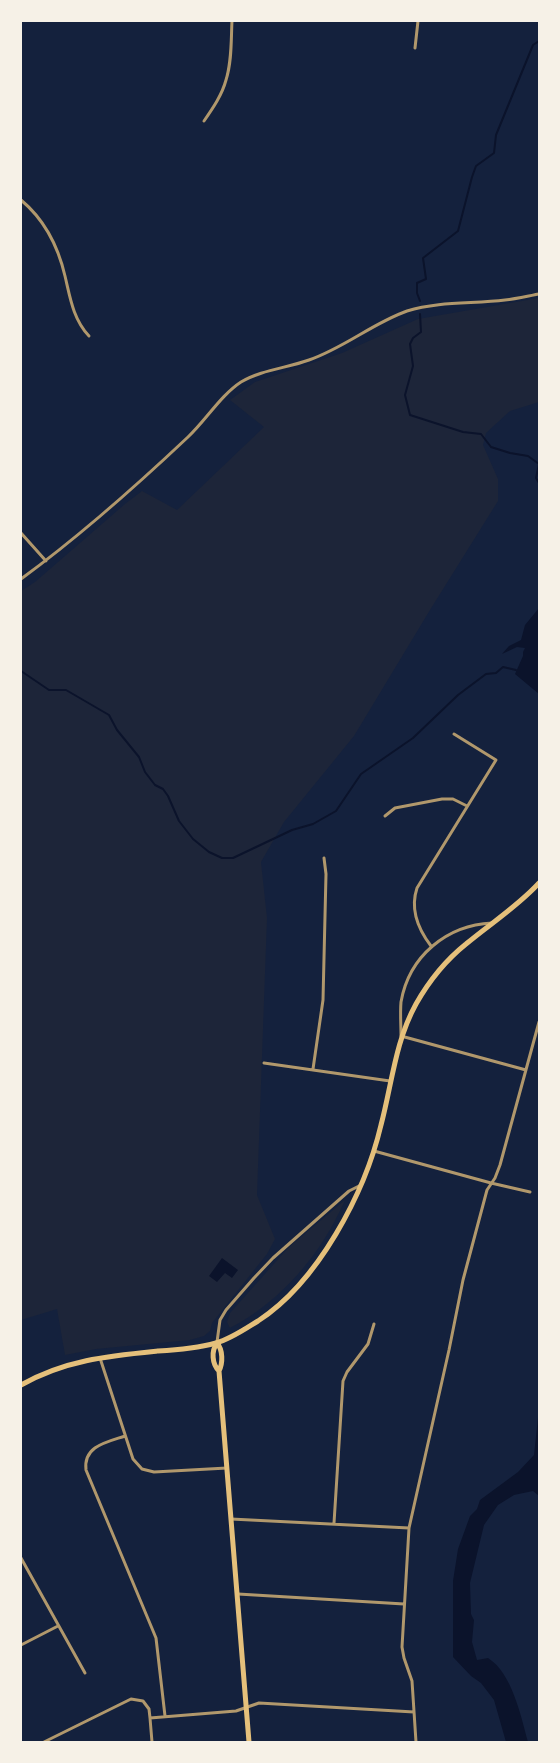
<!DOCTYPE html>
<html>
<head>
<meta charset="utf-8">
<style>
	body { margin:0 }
	#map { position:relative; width:560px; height:1763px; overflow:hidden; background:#14213d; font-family:Rubik,sans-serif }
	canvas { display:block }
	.frame { position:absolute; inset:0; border:22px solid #f6f1e7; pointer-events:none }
</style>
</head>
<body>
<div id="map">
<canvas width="560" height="1763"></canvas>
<div class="frame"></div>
</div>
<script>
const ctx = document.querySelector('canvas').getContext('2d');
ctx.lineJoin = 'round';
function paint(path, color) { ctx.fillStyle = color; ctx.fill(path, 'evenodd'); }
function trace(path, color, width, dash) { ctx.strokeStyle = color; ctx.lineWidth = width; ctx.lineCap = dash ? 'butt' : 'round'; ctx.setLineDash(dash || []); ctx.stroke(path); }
paint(new Path2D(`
	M539,298V402L510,411L486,433L483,445L498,479V501L430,610L354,736L284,822L261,862L267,918L257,1195L275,1239L267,1254L212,1323L210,1331L204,1336L190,1340L96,1349L65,1355L57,1309L21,1320V591L35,582L125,504L142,491L177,510L264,427L230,400L255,382L342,353L418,319Z
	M345,1200C322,1253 282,1301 230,1328L227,1322L230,1313L289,1247Z`), '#1d2539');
paint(new Path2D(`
	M539,608V694L515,674L523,656V652L525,648L517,647L502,654L509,646L521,640L525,625Z
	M222,1258L238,1270L232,1278L225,1273L217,1282L209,1276Z
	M539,1408V1496L533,1491L514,1495L498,1505L484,1525L470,1583L471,1614L474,1620L472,1642L477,1660L488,1658C512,1673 521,1716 528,1742H506L494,1700L481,1683L471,1676L453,1657V1581L458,1549L470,1516L477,1509L480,1500L518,1472L534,1455Z`), '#0b132b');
trace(new Path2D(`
	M420,301L417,293V283L426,279L423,258L458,231L472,177L476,166L494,153L496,135L533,45L539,41
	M420,314L421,332L413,338L410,344L413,366L405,395L410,415L463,432L481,434L491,447L510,453L528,456L539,464
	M539,464L536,478L539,483
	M21,671L49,690H66L109,715L117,730L139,757L145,772L155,785L163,789L168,796L179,821L193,839L209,852L222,858H233L292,830L313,824L336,811L361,774L413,738L458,695L486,674L496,673L503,667L516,670`), '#0b132b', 2);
trace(new Path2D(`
	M415,48L418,21
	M204,121C213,108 222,95 226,80C232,61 231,40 232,21
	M21,200C45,220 58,246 65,276C70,297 73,319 89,336
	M21,533L46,561
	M21,579C80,536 135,487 188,437C206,420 221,395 241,382C261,370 287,368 309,360C344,348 373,323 407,311C439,301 473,304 505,300C516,299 528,296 539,294
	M385,816L395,808L442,799H453L467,806
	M492,923C447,925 409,956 401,1002C400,1013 401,1025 401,1036L526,1070
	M431,946C418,929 410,909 417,888L496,760L454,734
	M264,1063L390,1081
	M313,1069L323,1000L326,874L324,858
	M374,1151L491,1183L530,1192
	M217,1342L220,1320L226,1310L254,1278L273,1258L349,1191L361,1185
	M100,1358L133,1459L142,1469L154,1472L227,1468
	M125,1436C107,1442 83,1446 86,1470L156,1638L165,1716
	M231,1519L409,1528
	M334,1523L343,1381L347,1372L368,1344L374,1324
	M21,1558L85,1673
	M238,1594L404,1604
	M21,1645L58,1626
	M150,1718L152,1742
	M44,1742L131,1699L143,1701L149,1709L150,1718L236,1711L259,1703L414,1712
	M416,1742L412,1681L404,1658L402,1647L409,1528L449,1350L463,1280L487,1190L495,1178L500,1165L539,1022`), '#b1986c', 3);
trace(new Path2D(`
	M217,1343C223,1350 223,1363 219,1371L249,1742
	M217,1343C211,1351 212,1364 219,1371`), '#e5c07b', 5);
trace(new Path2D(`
	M21,1385C65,1360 108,1356 158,1351C177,1350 198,1348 216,1343C231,1339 245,1329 258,1321C318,1282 365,1193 381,1125C392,1084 395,1042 416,1004C429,981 446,960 466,944C491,923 517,907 539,883`), '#e5c07b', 5);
</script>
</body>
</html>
